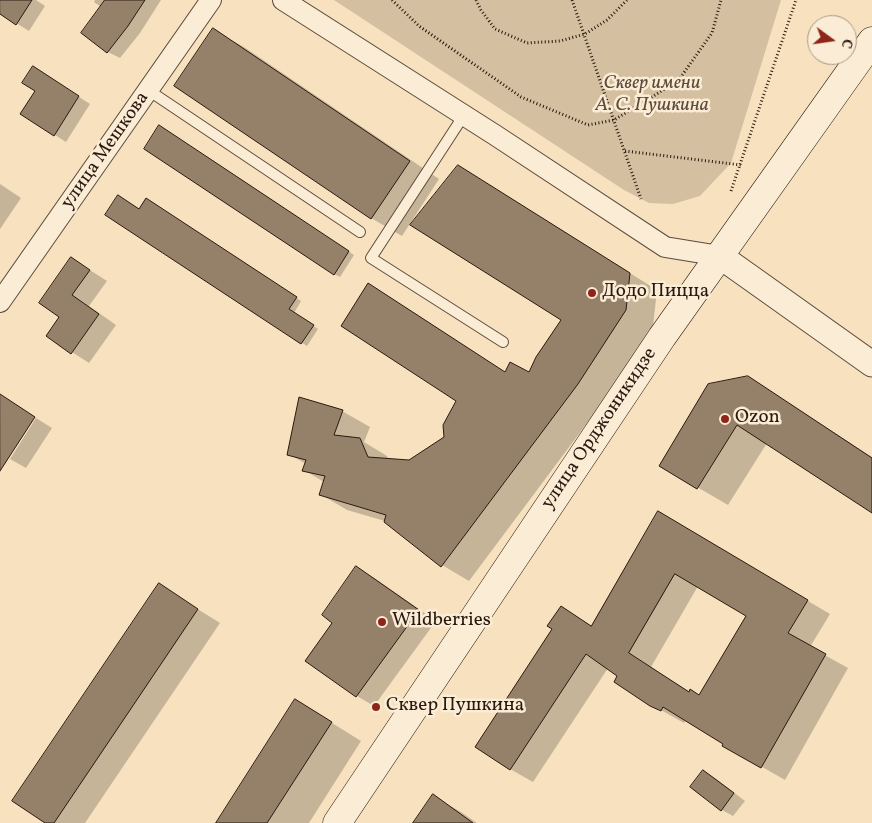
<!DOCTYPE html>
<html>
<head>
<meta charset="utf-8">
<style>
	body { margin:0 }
	#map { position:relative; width:872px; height:823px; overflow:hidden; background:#f7e1be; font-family:Vollkorn,serif }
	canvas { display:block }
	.north { position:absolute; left:807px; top:15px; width:50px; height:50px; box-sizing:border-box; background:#faecd5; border:1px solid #a79886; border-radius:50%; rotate:104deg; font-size:14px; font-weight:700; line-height:20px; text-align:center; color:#2a1910 }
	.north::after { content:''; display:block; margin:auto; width:18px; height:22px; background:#8f2418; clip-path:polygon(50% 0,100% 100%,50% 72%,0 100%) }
</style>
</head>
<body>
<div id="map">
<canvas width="872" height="823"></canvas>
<div class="north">С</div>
</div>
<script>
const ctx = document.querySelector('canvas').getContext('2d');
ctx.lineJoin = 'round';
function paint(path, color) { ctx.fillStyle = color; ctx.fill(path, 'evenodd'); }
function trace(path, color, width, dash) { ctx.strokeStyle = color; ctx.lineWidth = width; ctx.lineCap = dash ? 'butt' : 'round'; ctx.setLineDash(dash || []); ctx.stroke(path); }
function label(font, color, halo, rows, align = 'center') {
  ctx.font = font + ' Vollkorn,serif'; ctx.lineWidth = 5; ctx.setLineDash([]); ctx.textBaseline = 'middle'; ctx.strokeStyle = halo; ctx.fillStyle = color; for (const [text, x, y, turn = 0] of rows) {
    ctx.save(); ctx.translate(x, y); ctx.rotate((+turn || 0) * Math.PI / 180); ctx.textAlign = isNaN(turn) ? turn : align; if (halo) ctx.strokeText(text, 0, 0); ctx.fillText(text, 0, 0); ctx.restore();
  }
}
paint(new Path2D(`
	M334,0H781L731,163L700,196L673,204L649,203L624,190Z`), '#d4bfa0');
paint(new Path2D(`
	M0,0H36L45,6L29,31L0,13Z
	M95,0H161L140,33L120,58L108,52L101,7L94,2Z
	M213,30L244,47L439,179L402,236L371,218Z
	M45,75L90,104L66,142L55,135Z
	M165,130L354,255L340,277L334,274Z
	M458,166L657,290L653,326L605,399L469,581L442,565L385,521L347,510L320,494L324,482L304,470L306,464L289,454L342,411L370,427L364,442L387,456L389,460L410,461L445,438L457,400L369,285L396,301L506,373L529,374L562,320Z
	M0,184L21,198L0,229Z
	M152,203L301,301L294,313L318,329L307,346L106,215L139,210Z
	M71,258L107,281L89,306L116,325L89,363L72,352L61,317Z
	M747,378L778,396L872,457V511L767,443L728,505L661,466Z
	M36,418L52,428L26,468L10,459Z
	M681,526L830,614L810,647L848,668L785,780L724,745L725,743L686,719L684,723L661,710L608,668L533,782L510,769L553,629L562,607L592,626ZM698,586L748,616L700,696L690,692L651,667Z
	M356,567L373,577L436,621L374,706L357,696L307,661L334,623Z
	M159,585L220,623L85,823H47Z
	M295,700L361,741L309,823H218Z
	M704,771L715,778L745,801L733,816L722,810Z
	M433,796L461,812L477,823H414Z`), '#0003');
const building = new Path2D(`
	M0,0H32L16,25L0,14Z
	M105,0H145L128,26L107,53L81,33Z
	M213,28L410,161L371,219L174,86Z
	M33,66L79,96L54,136L20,114L35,91L22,83Z
	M159,125L349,251L334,275L144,149Z
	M458,165L630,273L626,310L578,384L441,567L384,522L386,515L319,495L325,476L302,471L306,460L287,455L299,397L343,410L334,435L360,438L368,457L409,460L444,437L443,425L456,401L341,326L368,283L505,372L510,362L529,372L536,357L561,320L410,225Z
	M118,195L139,209L146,198L297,297L289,309L314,325L301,344L105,215Z
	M71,257L90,270L72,295L99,314L71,354L46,336L59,317L39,303Z
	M748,376L872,458V513L737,425L697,489L659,466L708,384Z
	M0,394L35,417L0,471Z
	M658,511L808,600L788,633L826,654L761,768L722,746L723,744L663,707L661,711L650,706L614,682L617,676L586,654L510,770L475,747L552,629L547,626L561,606L591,626ZM675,574L746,616L699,695L690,689L689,692L629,653Z
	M356,566L419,610L356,697L305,661L332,623L322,615Z
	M159,583L198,609L54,823H45L12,801Z
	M295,699L332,722L267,823H216Z
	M703,770L734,793L721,811L690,787Z
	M433,794L473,823H413Z`);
paint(building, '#95816a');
trace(building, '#2a1910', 1);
const service = new Path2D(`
	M148,90L360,232
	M464,115L371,258L503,342`);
const minor = new Path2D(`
	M283,0L495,135L665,247L720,256
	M0,302L211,0`);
const tertiary = new Path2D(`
	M720,256L872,364`);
const secondary = new Path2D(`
	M337,823L662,337L872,41`);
trace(service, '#5d4b3c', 12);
trace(minor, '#5d4b3c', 22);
trace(tertiary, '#5d4b3c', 27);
trace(secondary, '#2a1910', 29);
trace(new Path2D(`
	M392,0L419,26L521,97L588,125L614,120L678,81L712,33L721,0
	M476,0L481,10L495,29L527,43L560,41L585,34L607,20L627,0
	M572,0L641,199
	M625,151L741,165
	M731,191L796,0`), '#2a1910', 3, [1, 2.5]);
trace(service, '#faecd5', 10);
trace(minor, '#faecd5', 20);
trace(tertiary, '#faecd5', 25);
trace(secondary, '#faecd5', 28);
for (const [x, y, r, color] of [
	[592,293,5,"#8f2418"],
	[725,419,5,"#8f2418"],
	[382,622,5,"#8f2418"],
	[376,707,5,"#8f2418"]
]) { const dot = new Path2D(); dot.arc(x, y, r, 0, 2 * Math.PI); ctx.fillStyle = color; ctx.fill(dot); trace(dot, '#faecd5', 2); }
label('italic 19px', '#5d4b3b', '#faecd5', [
	["Сквер имени",652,85],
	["А. С. Пушкина",652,107]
]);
label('19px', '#2a1910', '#faecd5', [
	["улица Мешкова",106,151,-55],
	["улица Орджоникидзе",600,429,-56]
]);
label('19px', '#2a1910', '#faecd5', [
	["Додо Пицца",602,293],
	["Ozon",735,419],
	["Wildberries",392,622],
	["Сквер Пушкина",386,707]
], 'left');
</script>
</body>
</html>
